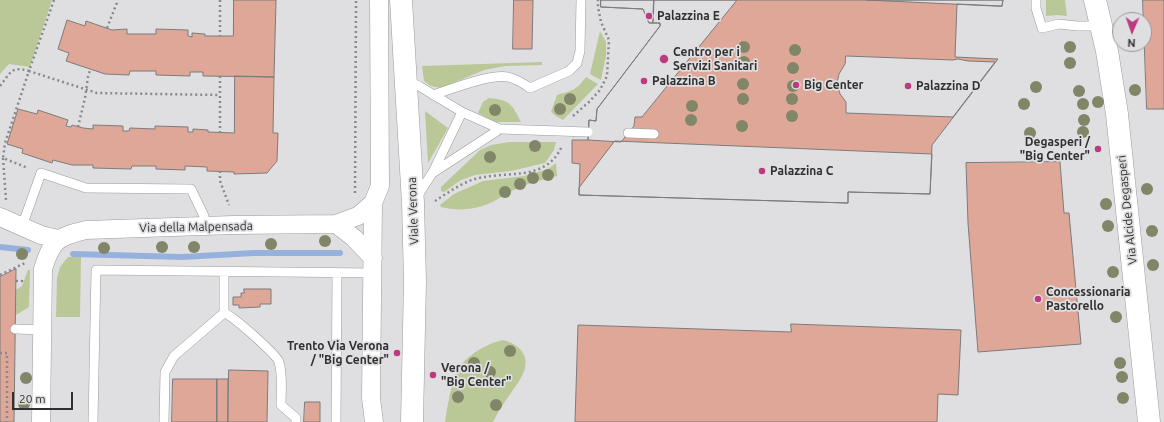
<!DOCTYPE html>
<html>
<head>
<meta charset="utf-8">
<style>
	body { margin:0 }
	#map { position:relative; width:1164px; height:422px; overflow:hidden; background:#dfdfe1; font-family:Ubuntu,sans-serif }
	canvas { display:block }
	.north { position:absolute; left:1112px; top:12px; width:40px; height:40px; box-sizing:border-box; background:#dfdfe1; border:1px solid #99999b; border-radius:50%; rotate:182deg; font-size:11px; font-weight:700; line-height:16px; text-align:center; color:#303031 }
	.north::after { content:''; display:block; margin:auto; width:14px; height:18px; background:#bd3a81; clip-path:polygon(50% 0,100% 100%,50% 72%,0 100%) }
	.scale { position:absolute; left:12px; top:392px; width:61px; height:18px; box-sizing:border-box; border:2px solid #303031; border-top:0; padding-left:5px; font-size:12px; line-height:14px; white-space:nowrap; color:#303031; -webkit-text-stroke:3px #dfdfe1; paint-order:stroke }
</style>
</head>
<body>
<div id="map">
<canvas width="1164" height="422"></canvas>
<div class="north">N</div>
<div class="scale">20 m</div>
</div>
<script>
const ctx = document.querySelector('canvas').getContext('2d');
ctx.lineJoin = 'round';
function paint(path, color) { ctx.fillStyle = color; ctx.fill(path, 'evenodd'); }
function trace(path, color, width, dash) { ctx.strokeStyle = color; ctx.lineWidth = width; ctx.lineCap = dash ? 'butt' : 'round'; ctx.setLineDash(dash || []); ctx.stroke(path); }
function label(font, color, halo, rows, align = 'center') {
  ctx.font = font + ' Ubuntu,sans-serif'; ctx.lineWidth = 3.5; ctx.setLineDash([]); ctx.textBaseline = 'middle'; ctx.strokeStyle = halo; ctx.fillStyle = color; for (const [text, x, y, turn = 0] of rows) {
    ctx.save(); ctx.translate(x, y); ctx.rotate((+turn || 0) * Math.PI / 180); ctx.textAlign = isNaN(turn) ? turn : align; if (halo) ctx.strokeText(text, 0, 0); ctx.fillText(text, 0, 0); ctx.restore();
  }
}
paint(new Path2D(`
	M0,0H52L30,67L9,64L0,74Z
	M1046,0H1065L1067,16L1057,15L1046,16Z
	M600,31L606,42V56L601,80L590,74Z
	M542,62V65L505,66L484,70L441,88L431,86L424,81L422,66Z
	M586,77L598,84L563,120L556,116L551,112L557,95C571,91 577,90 586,77Z
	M489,98C510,100 512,104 521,122H495L478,113L483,102Z
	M425,111L448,128L428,163Z
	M509,142H556L554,150L545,163L511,171L475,175L461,180L444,192L441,191V187L480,150L491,145Z
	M556,163L557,176C545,179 533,182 521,187C515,189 509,192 504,195C498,198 494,202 488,204C474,210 456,211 441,207L440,205L454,194L483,181L524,176L548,169Z
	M68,257H81L80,317H56L57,278L60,267Z
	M28,270H30L29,307L16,315V290L22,286Z
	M503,340C516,343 529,353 525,368C523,377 516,385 511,393C504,402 498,412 493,422H445C447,410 451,384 456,373C462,358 487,343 503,340Z`), '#bac898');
trace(new Path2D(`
	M0,247L28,250
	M73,254L182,257L254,253H340`), '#97b1dd', 6);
const building = new Path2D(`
	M234,0H276L274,77L203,76V72H190V76L156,75V71H130L129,75L105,74L66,61L69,53L58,49L67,20L85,26L86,21L112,30L127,29V34H156V29L188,30V36L192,37V33L205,34V36H233Z
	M514,0H533L532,49H513Z
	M601,0H1003L1002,6L957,4L955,57L998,59L932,145L930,194L848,192V203L579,195L580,164L572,163V140H588L589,120L596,121L597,109L660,26V23H649L643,9L601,7Z
	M601,0H654L653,23H649L643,9L601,7Z
	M654,0H737L642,117H635L634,126L621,142L588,140L589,120L596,121L597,109L660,26V23H653Z
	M867,0H1003L1002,6Z
	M1143,0H1164V109H1147Z
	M846,56L953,60L958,59L968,61L995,62L953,117L846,113V102L840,94L837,83L839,74L845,64Z
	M235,76L274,77L273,133H278L277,161L267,173L234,174V172L207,171V167L185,166V170L156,169V166H132L131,169L93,168V165H72L53,160L52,163L22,153L23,149L7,144L18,109L37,114L38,110L68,120L66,126L71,127L72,125L83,128L93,129V125L123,126V131H129L130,128L155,129V126L188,127V132H193V129L208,130V132L234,133Z
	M615,141L932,154L930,194L848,192V203L579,195V188Z
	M1060,162L1064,213H1069L1081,344L978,352L968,223L966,163Z
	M16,269L14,422H0V277Z
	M244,289H271V304H260V307L239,308V305H233V297H241V293H244Z
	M791,324L961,330L958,395L938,394L937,422H575L578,325L791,332Z
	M229,370L268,371L267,422H228Z
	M173,379H217V422H172Z
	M217,379H228V422H217Z
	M305,402H320V422H304Z`);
paint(building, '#dfa797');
trace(building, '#7d7b7b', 1);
const lane = new Path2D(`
	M1036,0V8L1042,28L1059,24L1077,26H1101
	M407,81L419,86L462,112L500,129
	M433,95C452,89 488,74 508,77C516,79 523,83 530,88L569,71L577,63L580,51L581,0
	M628,133L654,134
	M434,172L500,129
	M416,198L433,172L462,112
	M21,226L25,218L41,173L86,188L191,189L204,216L205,226
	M224,272V313C232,315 276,354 279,362C283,375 281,392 281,405L296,418V422
	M15,329L42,330
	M93,422L96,270L373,273
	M164,422L165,372L174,356L224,313
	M336,422L337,273`);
const street = new Path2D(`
	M0,217L41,235L58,239
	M336,224L354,238L373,258
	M41,422L43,269C52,240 57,237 86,230L233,225L336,224L358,216L373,203
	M374,422L371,398L373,203L380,186L379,0`);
const secondary = new Path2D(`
	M401,0L413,203L415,281L412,422
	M1095,0L1107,51L1117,114L1149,422`);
trace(lane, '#9a9a9c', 10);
trace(street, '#9a9a9c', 19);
trace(secondary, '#9a9a9c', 23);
trace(new Path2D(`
	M54,0L29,71L97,93L220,95
	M220,0V36
	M107,28L118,0
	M0,86C11,72 11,66 29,71L5,143L3,158L28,168
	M573,116L589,102L600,90L607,76L609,40L601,22L598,7V0
	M78,127L85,98L88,77L90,70
	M220,133V76
	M3,158L6,200
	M220,171V181L229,205
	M355,193L356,0
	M435,201C446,194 460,184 472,180C504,169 545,184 562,146
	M0,275L25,263
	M16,281H22V279
	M0,353H7V422`), '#89898a', 2.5, [2, 3]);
trace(lane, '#fff', 9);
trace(street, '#fff', 18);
trace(secondary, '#fff', 22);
const laneBridge = new Path2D(`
	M500,129L588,132`);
trace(laneBridge, '#9a9a9c', 10, []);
trace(laneBridge, '#fff', 9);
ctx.fillStyle = '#808667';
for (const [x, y] of [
	[744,47],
	[1070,47],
	[795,50],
	[744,62],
	[1070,63],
	[793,68],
	[743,84],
	[793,86],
	[1036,87],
	[1135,90],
	[1079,91],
	[570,99],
	[743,99],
	[792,99],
	[1098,102],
	[1024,104],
	[1083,104],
	[692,106],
	[560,109],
	[495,110],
	[792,116],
	[691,120],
	[1084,120],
	[742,126],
	[1083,132],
	[1030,133],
	[535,146],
	[490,157],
	[548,175],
	[533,178],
	[520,184],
	[1147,189],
	[505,192],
	[1106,204],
	[1108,226],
	[1152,231],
	[325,241],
	[271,244],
	[162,247],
	[194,247],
	[104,248],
	[22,254],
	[1153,265],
	[1113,272],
	[1116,317],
	[510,351],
	[474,363],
	[1120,363],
	[490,372],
	[1122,377],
	[26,378],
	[458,397],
	[1123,398],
	[24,404],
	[496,405]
]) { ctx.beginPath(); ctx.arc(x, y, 6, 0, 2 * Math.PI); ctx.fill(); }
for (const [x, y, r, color] of [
	[649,16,4,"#bd3a81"],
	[664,59,5,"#bd3a81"],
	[644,81,4,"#bd3a81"],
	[796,85,4,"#bd3a81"],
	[908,86,4,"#bd3a81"],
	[1098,149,4,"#bd3a81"],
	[762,171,4,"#bd3a81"],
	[1038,299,4,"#bd3a81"],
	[397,353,4,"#bd3a81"],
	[433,375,4,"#bd3a81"]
]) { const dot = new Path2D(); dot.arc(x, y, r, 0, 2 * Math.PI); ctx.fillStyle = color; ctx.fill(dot); trace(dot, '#dfdfe1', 1.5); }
label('bold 12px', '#303031', '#dfdfe1', [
	["Palazzina E",657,16],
	["Centro per i",673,52],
	["Servizi Sanitari",673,66],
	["Palazzina B",652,81],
	["Big Center",804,85],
	["Palazzina D",916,86],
	["Degasperi /",1090,142,"right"],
	["\"Big Center\"",1090,156,"right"],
	["Palazzina C",770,171],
	["Concessionaria",1046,292],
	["Pastorello",1046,306],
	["Trento Via Verona",389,346,"right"],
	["/ \"Big Center\"",389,360,"right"],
	["Verona /",441,368],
	["\"Big Center\"",441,382]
], 'left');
label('12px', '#303031', '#dfdfe1', [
	["Via Alcide Degasperi",1127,210,-96],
	["Viale Verona",413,211,-92],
	["Via della Malpensada",196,227,-1]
]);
</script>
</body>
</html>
